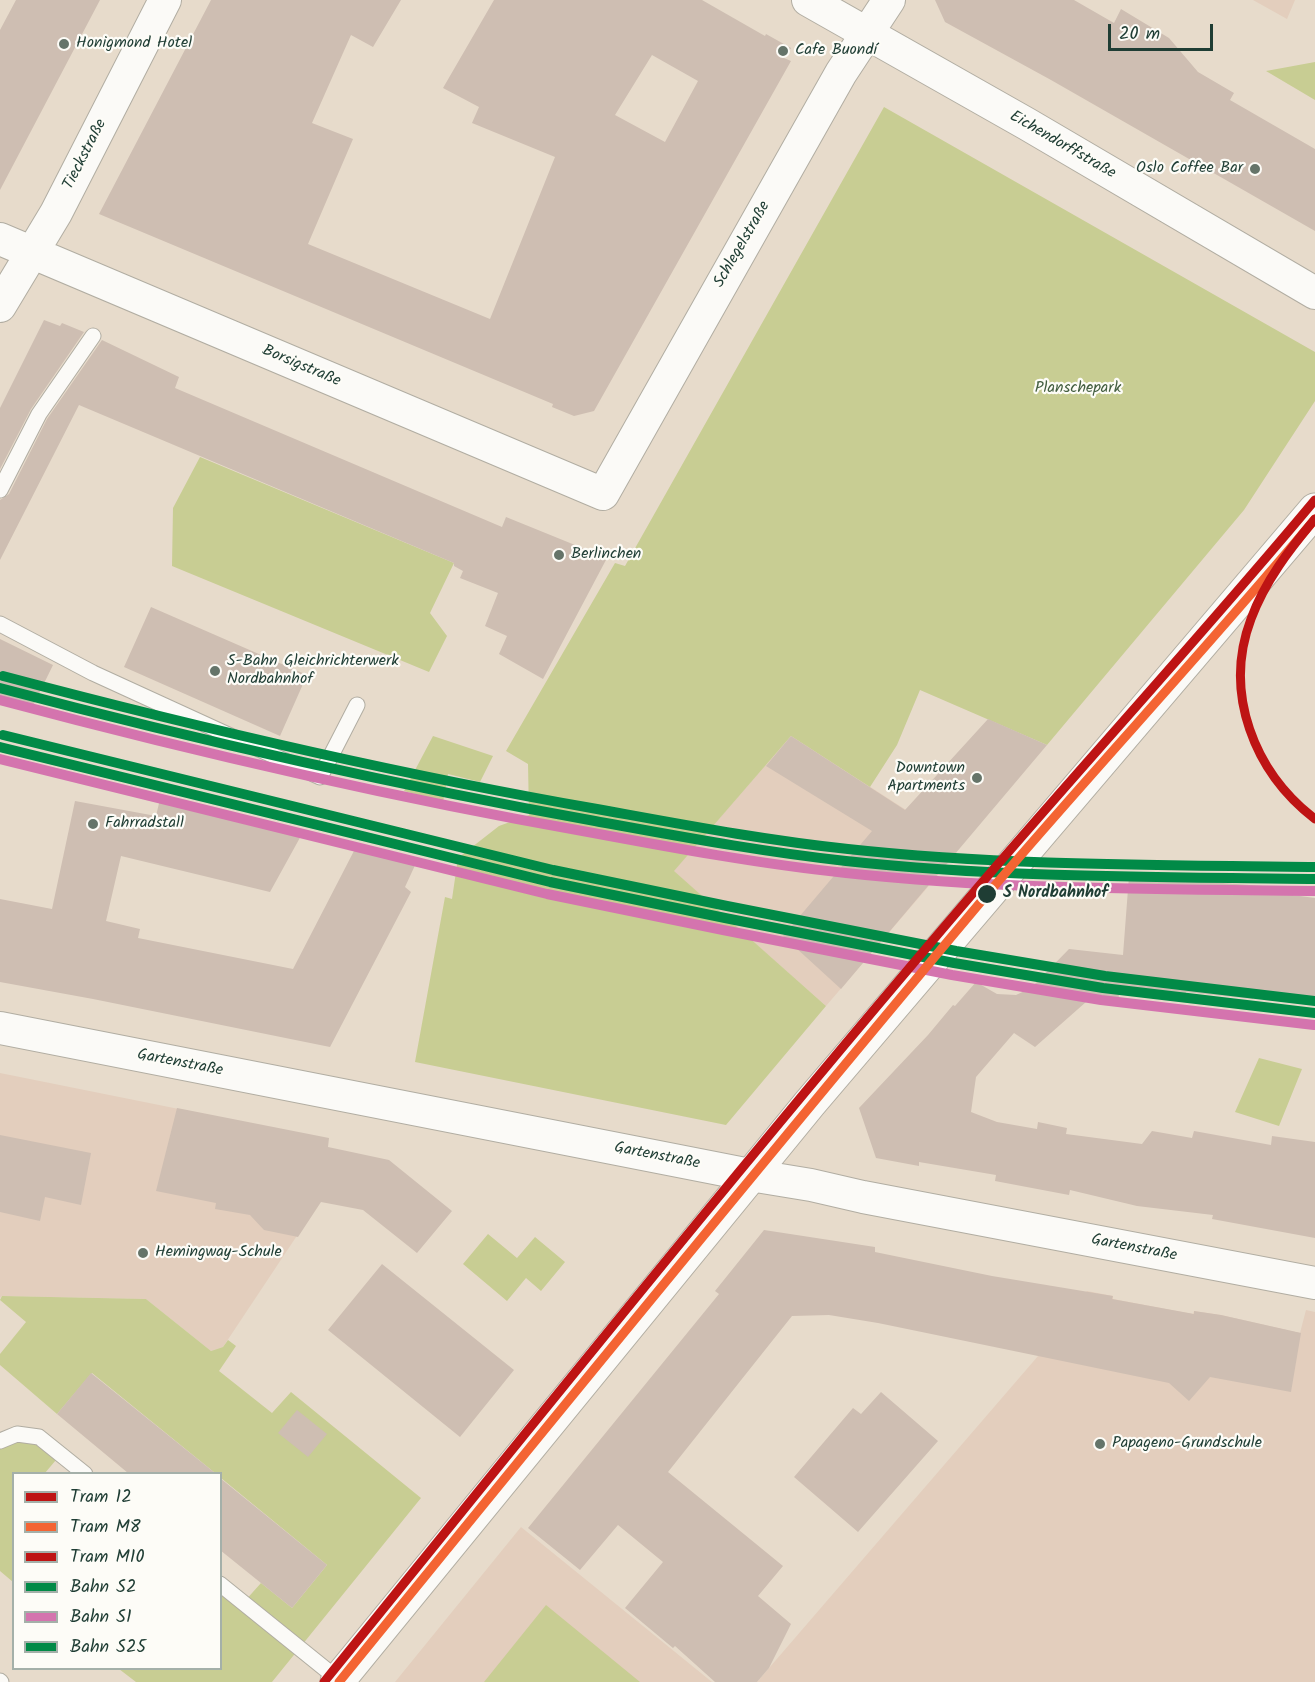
<!DOCTYPE html>
<html>
<head>
<meta charset="utf-8">
<style>
	body { margin:0 }
	#map { position:relative; width:1315px; height:1682px; overflow:hidden; background:#e7dbcb; font-family:Kalam,sans-serif }
	canvas { display:block }
	.legend { position:absolute; left:12px; top:1472px; width:210px; height:198px; box-sizing:border-box; background:#fdfcf7; border:2px solid #a4b0a9; margin:0; padding:8px 10px; list-style:none; font-size:18px; color:#1f3d34 }
	.legend li { display:flex; align-items:center; gap:12px; height:30px }
	.legend b { width:30px; border:2px solid #a4b0a9 }
	.scale { position:absolute; left:1108px; top:24px; width:105px; height:27px; box-sizing:border-box; border:3px solid #1f3d34; border-top:0; padding-left:8px; font-size:18px; line-height:21px; white-space:nowrap; color:#1f3d34; -webkit-text-stroke:4px #fdfcf7; paint-order:stroke }
</style>
</head>
<body>
<div id="map">
<canvas width="1315" height="1682"></canvas>
<ul class="legend">
<li><b style="height:8px;background:#be1414"></b>Tram 12</li>
<li><b style="height:8px;background:#f46433"></b>Tram M8</li>
<li><b style="height:8px;background:#be1414"></b>Tram M10</li>
<li><b style="height:8px;background:#018a47"></b>Bahn S2</li>
<li><b style="height:8px;background:#d474ae"></b>Bahn S1</li>
<li><b style="height:8px;background:#018a47"></b>Bahn S25</li>
</ul>
<div class="scale">20 m</div>
</div>
<script>
const ctx = document.querySelector('canvas').getContext('2d');
ctx.lineJoin = 'round';
function paint(path, color) { ctx.fillStyle = color; ctx.fill(path, 'evenodd'); }
function trace(path, color, width, dash) { ctx.strokeStyle = color; ctx.lineWidth = width; ctx.lineCap = dash ? 'butt' : 'round'; ctx.setLineDash(dash || []); ctx.stroke(path); }
function label(font, color, halo, rows, align = 'center') {
  ctx.font = font + ' Kalam,sans-serif'; ctx.lineWidth = 4.5; ctx.setLineDash([]); ctx.textBaseline = 'middle'; ctx.strokeStyle = halo; ctx.fillStyle = color; for (const [text, x, y, turn = 0] of rows) {
    ctx.save(); ctx.translate(x, y); ctx.rotate((+turn || 0) * Math.PI / 180); ctx.textAlign = isNaN(turn) ? turn : align; if (halo) ctx.strokeText(text, 0, 0); ctx.fillText(text, 0, 0); ctx.restore();
  }
}
paint(new Path2D(`
	M1253,0H1295L1287,19Z
	M791,736L914,815L957,853L826,1006L673,871Z
	M0,1073L328,1139L314,1210L223,1347L211,1351L146,1299L2,1296L0,1298Z
	M1087,1291L1113,1296V1299L1193,1314L1194,1311L1221,1315L1300,1333L1306,1310L1315,1312V1682H757L1051,1341V1334Z
	M521,1527L712,1682H395Z`), '#e3cebd');
paint(new Path2D(`
	M1315,62V100L1266,71Z
	M884,107L1315,352V401L1244,510L1047,745L920,690L897,745L870,787L791,736L674,871L826,1006L726,1125L415,1062L445,897L452,899L458,858L499,826L529,815L528,764L506,751L615,563L625,566Z
	M200,457L454,563L430,613L447,636L429,672L172,566L173,508Z
	M433,736L493,756L480,782L448,774L443,802L404,791Z
	M1259,1058L1302,1069L1279,1126L1235,1112Z
	M488,1234L517,1258L535,1237L565,1262L541,1291L526,1278L507,1301L463,1264Z
	M2,1296L146,1299L211,1351L223,1347L228,1340L236,1346L219,1371L272,1413L291,1392L421,1498L272,1682H136L119,1669L220,1668L221,1584L244,1602L261,1583L292,1608L327,1565L221,1478L220,1474L215,1473L92,1373L57,1414L0,1365V1354L26,1322L0,1300Z
	M17,1434L61,1454L45,1473L14,1474L13,1582L0,1571V1441Z
	M546,1605L640,1682H484Z`), '#c8cd93');
paint(new Path2D(`
	M16,0H100L0,190V30Z
	M211,0H401L373,47L351,35L312,123L353,139L308,244L490,319L555,157L472,123L479,107L443,88L494,0H702L765,36L766,34L791,48L784,58L791,61L594,411L574,416L552,407L553,404L99,214ZM652,55L698,81L665,142L615,115Z
	M935,0H1074L1114,23L1121,9L1169,38L1198,72L1234,93L1230,100L1315,149V231L1051,80L945,22Z
	M44,320L60,326L62,323L84,332L31,409L0,469V408Z
	M102,340L179,377L175,388L502,527L506,517L607,558L543,679L499,654L507,636L485,626L498,593L460,578L463,571L454,566V563L79,405L0,560V500L9,494L47,419Z
	M151,607L307,675L280,736L124,667Z
	M0,639L53,665L30,712L0,698Z
	M988,719L1047,745L841,989L783,936L872,831L766,766L791,736L905,810Z
	M160,799L302,834L270,892L121,856L106,921L140,929L138,938L293,969L356,847L417,861L405,887L411,892L330,1047L93,999L0,982V899L52,909L75,801L156,816Z
	M1129,876L1263,886L1262,891L1315,898V997L1253,991V999L1186,992L1185,1001L1119,994L1118,1004L1086,1002L1035,1047L1014,1033L976,1077L971,1112L997,1122L1037,1129L1038,1122L1067,1128L1066,1134L1142,1144L1152,1131L1192,1138L1194,1131L1271,1145L1272,1136L1315,1142V1238L1212,1219L1213,1215L1137,1206L1070,1190L1069,1195L995,1181L996,1175L919,1162V1166L876,1158L859,1108L928,1035L953,1005L955,1006L976,982L997,994L1016,995L1031,988L1069,949L1123,955Z
	M177,1108L329,1138L328,1147L389,1160L452,1211L417,1253L363,1210L321,1202L298,1237L264,1230L250,1215L215,1209L216,1203L156,1191Z
	M0,1135L91,1153L81,1205L45,1197L40,1221L0,1212Z
	M764,1230L875,1247V1252L992,1276L1113,1296L1112,1299L1194,1314V1311L1221,1315L1301,1333L1291,1392L1210,1377L1189,1401L1169,1383L878,1323L829,1315L792,1316L668,1472L783,1566L758,1596L791,1624L769,1668L757,1682H715L675,1646L673,1648L625,1608L663,1562L618,1525L580,1570L528,1528L719,1294L715,1291Z
	M382,1264L514,1370L460,1437L328,1330Z
	M91,1373L215,1473H128L57,1414Z
	M881,1392L938,1441L858,1532L794,1477L853,1408L861,1414Z
	M297,1410L327,1434L308,1457L278,1433Z
	M220,1478L327,1565L292,1608L220,1550Z`), '#cebeb2');
const lane = new Path2D(`
	M0,490L39,414L93,336
	M0,624L93,673L320,777L357,705
	M0,1441L17,1434L39,1437L85,1474
	M220,1584L339,1680
	M0,1681L1,1682`);
const street = new Path2D(`
	M808,0L1027,124L1315,293
	M0,239L603,494L841,73L889,0
	M0,306L56,213L165,0
	M0,1028L750,1175L811,1185L863,1197L1315,1283`);
const secondary = new Path2D(`
	M337,1682L810,1103L1315,510`);
trace(lane, '#b1ada2', 17);
trace(street, '#b1ada2', 34);
trace(secondary, '#b1ada2', 35);
trace(lane, '#fbfaf7', 15);
trace(street, '#fbfaf7', 32);
trace(secondary, '#fbfaf7', 33);
trace(new Path2D(`
	M0,688C197,740 395,785 595,821C678,836 762,852 846,861C1002,878 1159,877 1315,879
	M0,747L550,882L725,918L954,963L1103,988L1315,1013`), '#018a47', 10);
trace(new Path2D(`
	M0,700C195,752 390,797 588,832C674,848 760,864 846,873C1002,890 1159,889 1315,891
	M0,759L547,894L723,930L952,975L1101,1000L1314,1025`), '#d474ae', 10);
trace(new Path2D(`
	M3,676C199,728 397,774 597,809C680,824 763,840 848,849C1003,866 1159,865 1315,867
	M3,735L553,870L727,906L956,951L1105,976L1315,1001`), '#018a47', 10);
trace(new Path2D(`
	M324,1682C539,1417 752,1151 974,892C1087,760 1204,633 1315,500`), '#be1414', 9);
trace(new Path2D(`
	M339,1682C551,1421 763,1161 979,904C1089,774 1206,650 1315,519`), '#f46433', 9);
trace(new Path2D(`
	M1315,519C1289,550 1265,581 1251,619C1223,693 1254,772 1315,819`), '#be1414', 9);
for (const [x, y, r, color] of [
	[64,44,6,"#657469"],
	[783,51,6,"#657469"],
	[1255,169,6,"#657469"],
	[559,555,6,"#657469"],
	[215,671,6,"#657469"],
	[977,778,6,"#657469"],
	[93,824,6,"#657469"],
	[987,894,10,"#1f3d34"],
	[143,1253,6,"#657469"],
	[1100,1444,6,"#657469"]
]) { const dot = new Path2D(); dot.arc(x, y, r, 0, 2 * Math.PI); ctx.fillStyle = color; ctx.fill(dot); trace(dot, '#fdfcf7', 2); }
label('16px', '#1f3d34', '#fdfcf7', [
	["Honigmond Hotel",76,44],
	["Cafe Buondí",795,51],
	["Oslo Coffee Bar",1243,169,"right"],
	["Berlinchen",571,555],
	["S-Bahn Gleichrichterwerk",227,662],
	["Nordbahnhof",227,680],
	["Downtown",965,769,"right"],
	["Apartments",965,787,"right"],
	["Fahrradstall",105,824],
	["Hemingway-Schule",155,1253],
	["Papageno-Grundschule",1112,1444]
], 'left');
label('16px', '#1f3d34', '#fdfcf7', [
	["Eichendorffstraße",1062,146,30],
	["Tieckstraße",86,155,-63],
	["Schlegelstraße",743,245,-60],
	["Borsigstraße",301,367,23],
	["Gartenstraße",180,1064,11],
	["Gartenstraße",657,1157,11],
	["Gartenstraße",1134,1249,11]
]);
label('16px', '#435e40', '#fdfcf7', [
	["Planschepark",1078,389]
]);
label('bold 16px', '#1f3d34', '#fdfcf7', [
	["S Nordbahnhof",1003,894]
], 'left');
</script>
</body>
</html>
